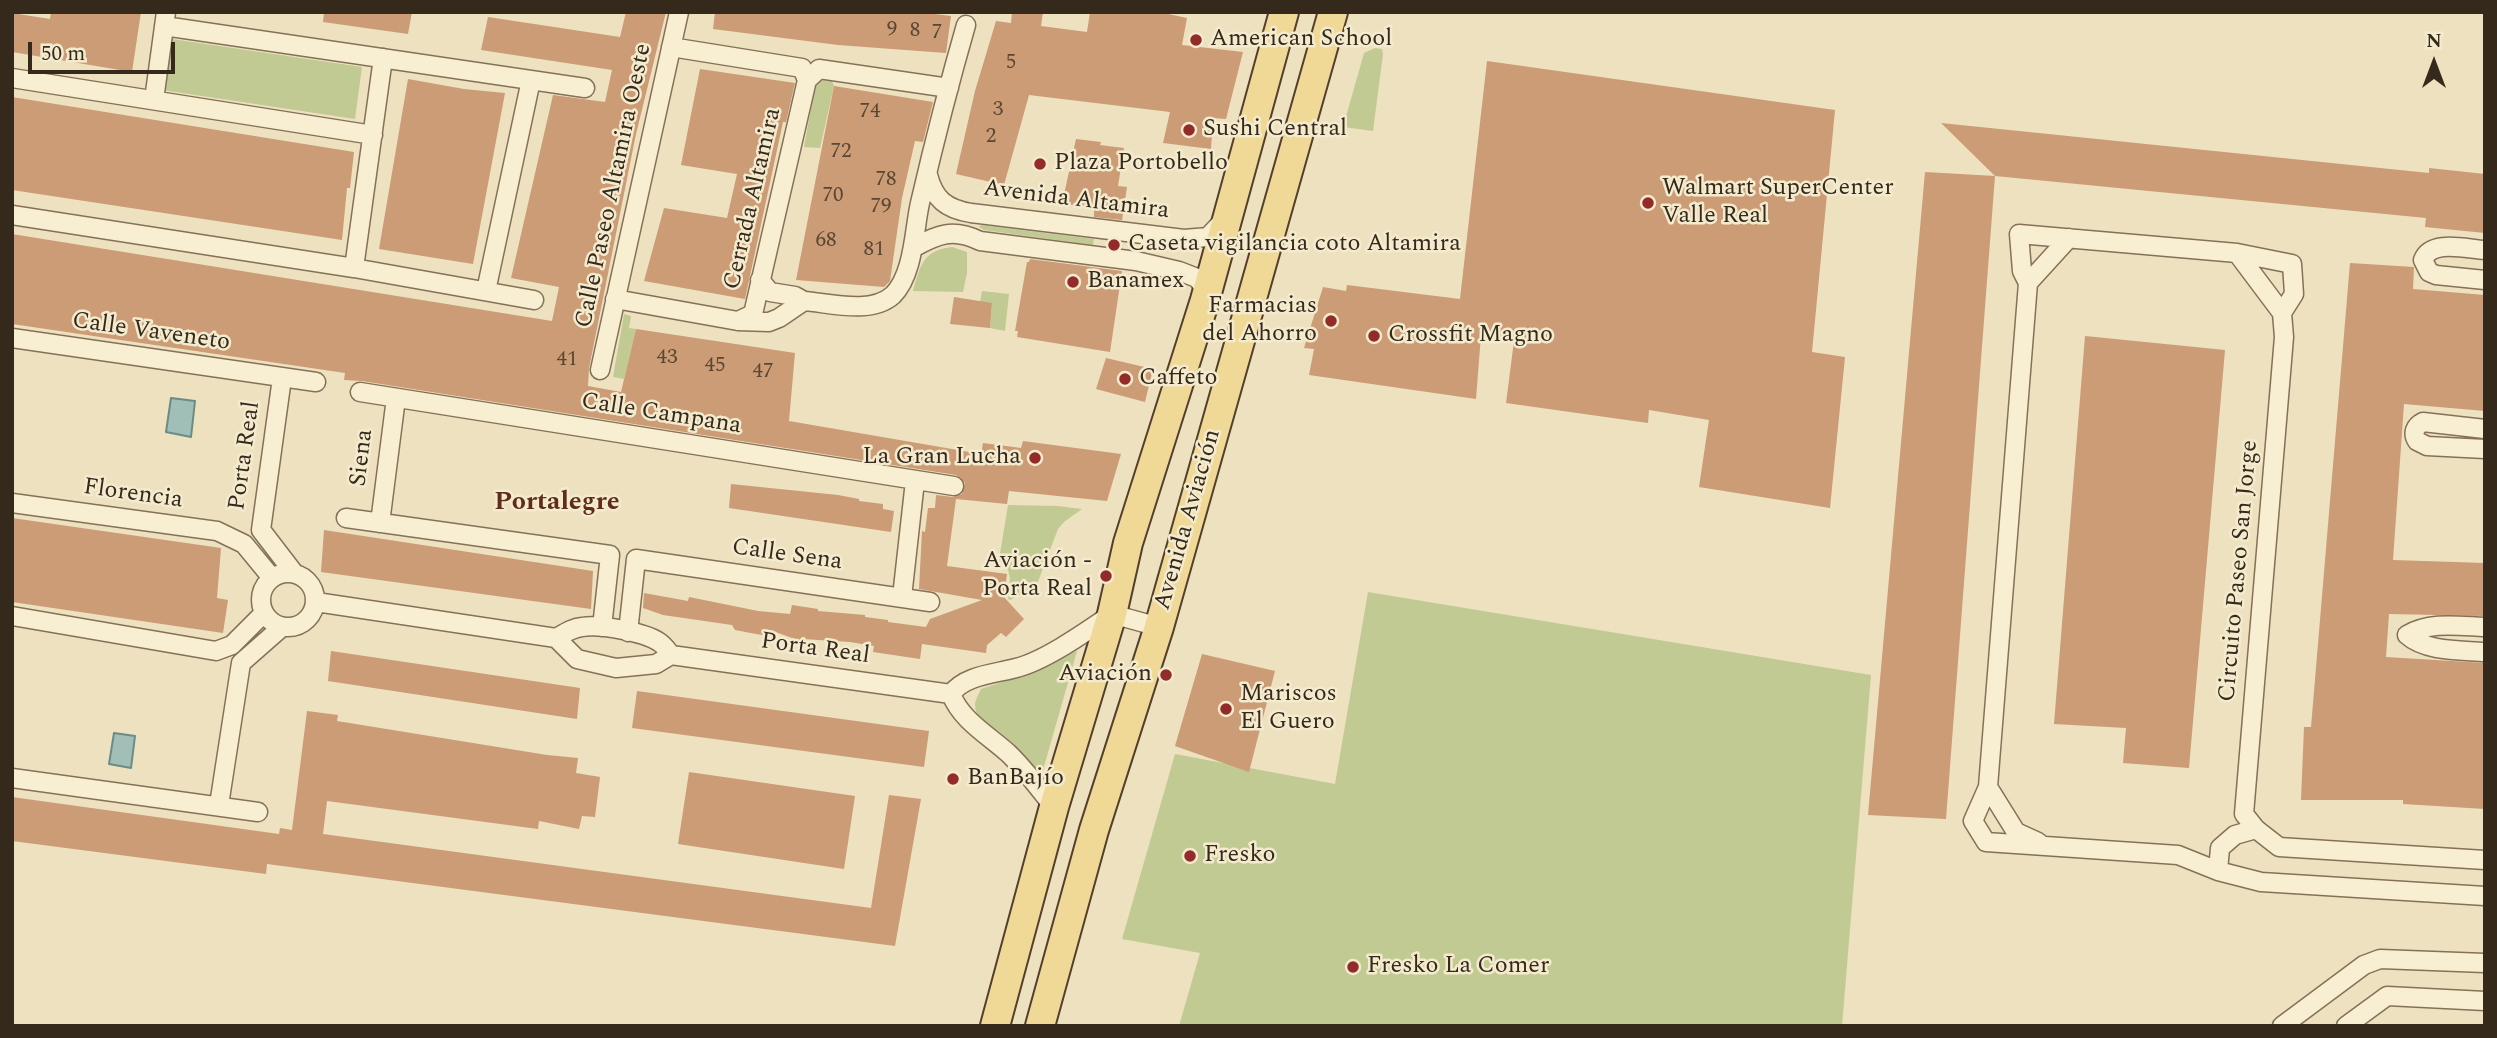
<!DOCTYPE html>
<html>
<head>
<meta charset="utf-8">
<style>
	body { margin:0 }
	#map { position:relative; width:2497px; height:1038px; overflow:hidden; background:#ede1bf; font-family:Spectral,serif }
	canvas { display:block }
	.frame { position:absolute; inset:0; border:14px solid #35291c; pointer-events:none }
	.north { position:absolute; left:2399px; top:28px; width:70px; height:70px; -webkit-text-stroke:5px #f4ebce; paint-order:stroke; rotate:0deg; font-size:19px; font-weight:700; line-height:28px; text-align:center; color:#35291c }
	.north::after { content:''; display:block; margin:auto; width:24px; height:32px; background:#35291c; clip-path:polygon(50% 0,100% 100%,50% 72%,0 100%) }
	.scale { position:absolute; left:28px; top:42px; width:147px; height:32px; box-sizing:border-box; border:4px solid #35291c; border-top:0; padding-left:9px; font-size:21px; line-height:24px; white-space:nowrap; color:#35291c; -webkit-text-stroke:5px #f4ebce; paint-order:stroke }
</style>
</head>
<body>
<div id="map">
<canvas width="2497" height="1038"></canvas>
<div class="frame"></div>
<div class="north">N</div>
<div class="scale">50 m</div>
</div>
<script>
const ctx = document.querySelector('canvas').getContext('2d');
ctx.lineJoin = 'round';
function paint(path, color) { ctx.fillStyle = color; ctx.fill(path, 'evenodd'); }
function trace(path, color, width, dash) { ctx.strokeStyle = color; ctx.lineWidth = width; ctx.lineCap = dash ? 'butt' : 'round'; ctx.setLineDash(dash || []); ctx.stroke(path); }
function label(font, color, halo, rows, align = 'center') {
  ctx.font = font + ' Spectral,serif'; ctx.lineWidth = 5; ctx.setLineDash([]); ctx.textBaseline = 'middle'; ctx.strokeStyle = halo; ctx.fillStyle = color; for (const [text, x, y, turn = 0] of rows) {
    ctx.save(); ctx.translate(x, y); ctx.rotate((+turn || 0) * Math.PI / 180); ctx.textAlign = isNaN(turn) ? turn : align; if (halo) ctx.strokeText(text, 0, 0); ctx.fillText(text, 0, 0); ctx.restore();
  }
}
paint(new Path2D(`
	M172,39L362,67L355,119L162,90Z
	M1375,48L1382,49L1383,54L1373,131L1343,127L1364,53Z
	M820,80L832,81L834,86L820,148L804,147L816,81Z
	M981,225L1094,239L1093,245L984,230L979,227Z
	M952,247L967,252V273L963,292L913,291C920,266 923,250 952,247Z
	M982,291L1009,294L1005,331L990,328L992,304L980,302Z
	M624,314L631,316L629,328L636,329L624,379L613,377Z
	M1008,505L1058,506L1082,509L1064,522L1058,529L1036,587L1010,600L1008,599L1010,578L1008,570L999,560Z
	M1368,592L1871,675L1842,1026H1179L1200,953L1122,939L1175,754L1335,784Z
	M1077,651L1041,777C1024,762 975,729 975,705C975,700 979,694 981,689L1023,675Z`), '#c2ca93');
const water = new Path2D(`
	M171,398L195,401L191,437L166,432Z
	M114,733L135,736L131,768L109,764Z`);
paint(water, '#a2bfb7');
trace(water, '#6a8c85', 2);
paint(new Path2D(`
	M51,12H141L132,72L12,52V13L50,19Z
	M324,12H412L408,34L323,22Z
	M626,12H666L636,134L589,368L588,386L621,392L636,329L795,353L789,421L981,454L983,443L1021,448L1023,441L1121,454L1107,501L1009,491L1007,504L956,499L947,566L1007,574L1004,597L1024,619L1006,637L1001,633L987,645L986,653L922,644L920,659L873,652L874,646L850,642L803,639V642L770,630L769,636L756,634L735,630L732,625L663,615L643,608L644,593L688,601L689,597L758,611L790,614L792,605L818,609V611L865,615V617L888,620V622L926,627L930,619L982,600L919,589L922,531L925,532L928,508H935L936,495L953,497L962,494L965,483L956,475L362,381L344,380L345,373L12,324V234L552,321L559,287L511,278L553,95L605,102L612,70L481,50L488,17L620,37Z
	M715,12H919L951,16L946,53L838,45L713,29Z
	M1012,12H1043L1041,26L1087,32L1090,12H1159L1187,18L1182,45L1243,52L1226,119L1213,118L1211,149L1163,143L1170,112L1029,95L1004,185L956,174L975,91L996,21L1011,23Z
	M1487,61L1835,110L1812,352L1845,357L1830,508L1699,487L1709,420L1649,410L1648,423L1506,403L1514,341L1481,335L1476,399L1309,375L1314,349L1304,348L1323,287L1346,291L1347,285L1460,299Z
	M700,69L795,83L786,122H783L745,299L644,281L664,208L727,218L737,174L681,165Z
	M408,79L464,89L505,93L473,264L379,249Z
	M834,86L933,102L923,142L915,141L902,198L890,281L884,287L796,280Z
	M12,97L354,152L350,188H347L342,240L12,190Z
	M1941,123L2429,173V168L2485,174V233L2425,227L2426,218L1995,176Z
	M1076,139L1101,142L1100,145L1124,148L1118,186L1127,187L1122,220L1094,217V207L1062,204Z
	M1925,172L1995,176L1946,819L1868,815Z
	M1030,259L1122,271L1110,352L1017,337L1018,331H1015L1027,262H1029Z
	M2350,263L2414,267L2413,289L2485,295V411L2404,404L2393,560L2485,563V616L2389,614L2386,657L2485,663V809L2403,804V800H2301L2304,727H2311Z
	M954,297L992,303L990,328L950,324Z
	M2085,336L2225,350L2189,768L2123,763L2126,728L2054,724Z
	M1106,358L1153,369L1145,402L1096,389Z
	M731,484L838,495L859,499V501L883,504V509L894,511L891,532L729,508Z
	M12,518L221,548L217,598L228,600L223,633L12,602Z
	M324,530L593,571L591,609L321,572Z
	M331,651L580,688L577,719L328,681Z
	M1202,654L1275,671L1249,772L1175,746Z
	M637,691L929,731L924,767L632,728Z
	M307,711L338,715L337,721L547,755L578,758L576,773L600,777L595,817L582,816L579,829L539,821L538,829L327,801L323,834L871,908L889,795L921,799L895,946L267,864L266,874L12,841V797L279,834L280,828L292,830Z
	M689,772L855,796L844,869L678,844Z`), '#cb9c75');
const street = new Path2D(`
	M164,26L585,88
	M671,47L802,68L807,80L819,69L949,88
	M12,78L373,135
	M154,100L166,12
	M928,175C934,199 946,209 971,213L1184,239L1208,237L1224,220
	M12,215L354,268L534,300
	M913,248C938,234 953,228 980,241L1136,261L1179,271L1197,278L1207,291
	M2485,250C2466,249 2431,239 2423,260L2429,272L2436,275L2485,280
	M2237,253L2282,313
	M354,268L383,58
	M760,280L770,292L795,296L804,301
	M2028,283L2069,238
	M486,291L531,80
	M615,299L738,321L769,322L779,318L804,301C830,303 871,315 893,295C914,274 914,229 920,203C934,143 949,84 966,25
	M738,321L753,314L807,80
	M12,338L316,382
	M600,370L679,12
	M282,378L261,530L294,573
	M360,392L954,486
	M2485,429L2423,422C2415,426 2412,433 2417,441L2427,446L2485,449
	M12,503L217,531L244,544L272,578
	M346,518L610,555L602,627
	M380,523L396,398
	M261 600a27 27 0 1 1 54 0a27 27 0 1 1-54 0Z
	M902,597L915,481
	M316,602L556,638C565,633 572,628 582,627C600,624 644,632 659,642C664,645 668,651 671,655
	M12,616L216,651L232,645L264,613
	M2485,627C2459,626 2430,621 2407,635C2426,652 2460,650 2485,652
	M628,632L636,559L930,602
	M556,638L577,659L616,668L656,664L671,655L951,694
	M951,694C965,675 994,674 1016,668C1045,661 1087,631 1112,614L1159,627
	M951,694C961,720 988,735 1008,753C1025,769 1039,789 1054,807
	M12,778L258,812
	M1988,787L2016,832L2038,842
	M219,805L241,663L282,627
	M2485,860L2279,847L2256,829L2244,814L2284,337L2282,313L2294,294L2292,264L2237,253L2019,234L2022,271L2028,283L1988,787L1973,821L1986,842L2178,855L2218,871L2261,882L2485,896
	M2218,871L2220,848L2235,835L2256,829
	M2282,1026L2364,965L2380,959L2485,963
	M2346,1026L2387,996L2485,1001`);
const primary = new Path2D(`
	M995,1026L1054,807L1112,614L1128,543L1205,300L1284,12
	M1040,1026L1094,830L1159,627L1333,12`);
trace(street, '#857158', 21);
trace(primary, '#523f2c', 32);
trace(street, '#f8eed2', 18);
trace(primary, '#f0d896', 28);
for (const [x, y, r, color] of [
	[1196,40,7,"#932c29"],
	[1189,130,7,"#932c29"],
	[1040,164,7,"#932c29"],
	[1648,203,7,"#932c29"],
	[1114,245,7,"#932c29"],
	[1073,282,7,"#932c29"],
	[1331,321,7,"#932c29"],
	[1374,336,7,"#932c29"],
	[1125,379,7,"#932c29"],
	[1035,458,7,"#932c29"],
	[1106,576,7,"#932c29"],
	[1166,675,7,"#932c29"],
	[1226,709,7,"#932c29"],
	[953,779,7,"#932c29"],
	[1190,856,7,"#932c29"],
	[1353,967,7,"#932c29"]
]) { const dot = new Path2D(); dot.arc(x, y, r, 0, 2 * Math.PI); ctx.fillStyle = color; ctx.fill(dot); trace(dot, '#f4ebce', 2.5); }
label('21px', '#5a4632', null, [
	["9",892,31],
	["8",915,32],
	["7",937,34],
	["5",1011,64],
	["3",998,111],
	["74",870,113],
	["2",991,138],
	["72",841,153],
	["78",886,181],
	["70",833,197],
	["79",881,208],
	["68",826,242],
	["81",874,251],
	["43",667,359],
	["41",567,361],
	["45",715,367],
	["47",763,373]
]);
label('24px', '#35291c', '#f4ebce', [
	["American School",1210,40],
	["Sushi Central",1203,130],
	["Plaza Portobello",1054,164],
	["Walmart SuperCenter",1662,189],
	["Valle Real",1662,217],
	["Caseta vigilancia coto Altamira",1128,245],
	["Banamex",1087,282],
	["Farmacias",1317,307,"right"],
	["del Ahorro",1317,335,"right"],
	["Crossfit Magno",1388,336],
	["Caffeto",1139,379],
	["La Gran Lucha",1021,458,"right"],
	["Aviación -",1092,562,"right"],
	["Porta Real",1092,590,"right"],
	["Aviación",1152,675,"right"],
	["Mariscos",1240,695],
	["El Guero",1240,723],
	["BanBajío",967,779],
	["Fresko",1204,856],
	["Fresko La Comer",1367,967]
], 'left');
label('24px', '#35291c', '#f4ebce', [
	["Calle Paseo Altamira Oeste",615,186,-78],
	["Cerrada Altamira",754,199,-77],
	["Avenida Altamira",1076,201,7],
	["Calle Vaveneto",151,333,8],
	["Calle Campana",661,415,9],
	["Porta Real",246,456,-82],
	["Siena",363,458,-83],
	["Florencia",133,495,8],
	["Avenida Aviación",1189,520,-74],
	["Calle Sena",787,556,8],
	["Circuito Paseo San Jorge",2240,571,-85],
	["Porta Real",815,650,8]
]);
label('bold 26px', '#602d1c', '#f4ebce', [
	["Portalegre",557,504]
]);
</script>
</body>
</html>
